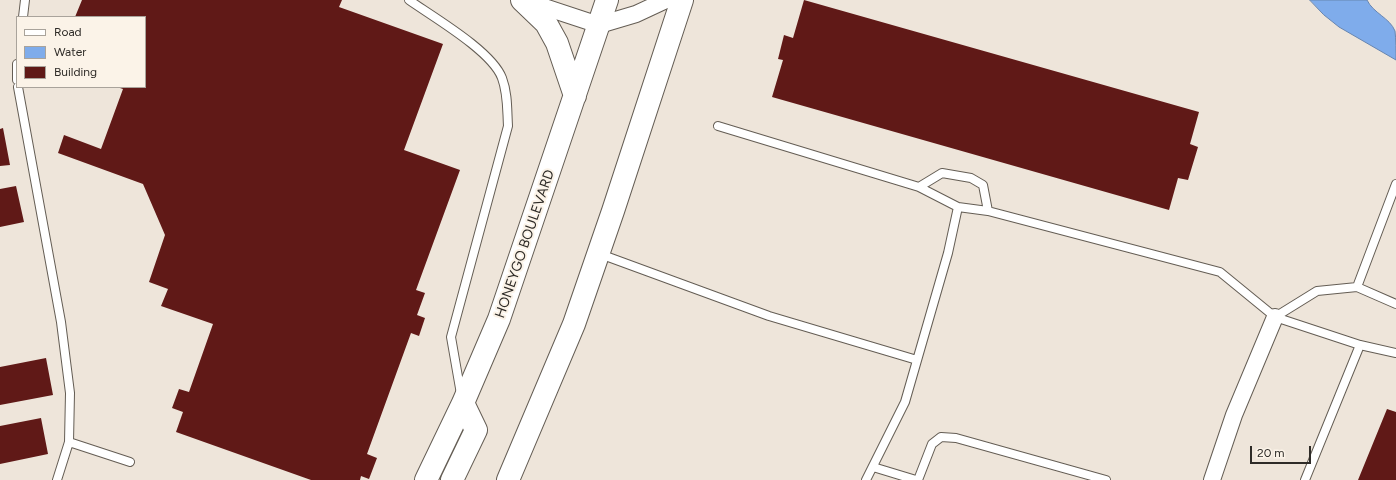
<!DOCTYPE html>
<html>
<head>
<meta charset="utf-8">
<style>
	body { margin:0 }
	#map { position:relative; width:1396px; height:480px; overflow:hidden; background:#eee5da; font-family:Figtree,sans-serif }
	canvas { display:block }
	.legend { position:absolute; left:16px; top:16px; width:130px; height:72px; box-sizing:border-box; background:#fbf3e8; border:1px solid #a9a39b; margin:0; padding:5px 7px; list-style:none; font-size:12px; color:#2e2b27 }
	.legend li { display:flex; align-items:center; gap:8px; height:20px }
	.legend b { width:20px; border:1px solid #a9a39b }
	.scale { position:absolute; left:1250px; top:446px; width:61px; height:18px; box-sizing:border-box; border:2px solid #2e2b27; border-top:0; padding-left:5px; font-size:12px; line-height:14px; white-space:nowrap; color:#2e2b27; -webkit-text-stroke:3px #fbf3e8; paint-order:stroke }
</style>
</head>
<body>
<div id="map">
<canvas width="1396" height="480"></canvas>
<ul class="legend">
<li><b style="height:5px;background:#fff"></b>Road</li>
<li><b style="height:11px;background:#7faceb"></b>Water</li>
<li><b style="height:11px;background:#601917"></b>Building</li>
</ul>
<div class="scale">20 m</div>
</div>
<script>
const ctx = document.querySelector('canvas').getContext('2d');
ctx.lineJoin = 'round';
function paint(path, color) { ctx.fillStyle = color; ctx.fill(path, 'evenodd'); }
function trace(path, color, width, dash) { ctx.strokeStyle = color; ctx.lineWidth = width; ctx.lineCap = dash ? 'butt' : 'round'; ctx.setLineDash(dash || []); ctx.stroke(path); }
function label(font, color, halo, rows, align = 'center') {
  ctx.font = font + ' Figtree,sans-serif'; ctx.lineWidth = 4; ctx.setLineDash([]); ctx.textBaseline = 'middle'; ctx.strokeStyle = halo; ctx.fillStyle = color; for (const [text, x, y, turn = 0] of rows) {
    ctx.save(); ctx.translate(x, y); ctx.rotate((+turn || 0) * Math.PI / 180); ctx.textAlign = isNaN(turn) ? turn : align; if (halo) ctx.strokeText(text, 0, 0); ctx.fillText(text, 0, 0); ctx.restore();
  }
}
const water = new Path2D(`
	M1310,0H1367C1373,13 1390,18 1395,31C1396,39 1396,52 1396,60L1339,27L1324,15Z`);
paint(water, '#7faceb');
trace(water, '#6785b0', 1);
paint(new Path2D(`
	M82,0H342L339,7L443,44L404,150L460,170L416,290L425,293L417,315L425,318L419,336L411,333L367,454L377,458L369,479L361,476L360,480H311L176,432L183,412L172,408L179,389L189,392L213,324L161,306L168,289L149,282L165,235L143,184L58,153L64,135L101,149L123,89L117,87H145V17H75Z
	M804,0L1199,112L1190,144L1198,147L1188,180L1178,178L1169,210L772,97L783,60L778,59L784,35L793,38Z
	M3,128L10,165L0,166V129Z
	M16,186L24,222L0,227V189Z
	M46,358L53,395L0,405V367Z
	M1387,409L1396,412V480H1358Z
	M41,418L48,454L0,464V426Z`), '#601917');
const service = new Path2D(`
	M409,0C433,17 492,51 502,78C508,94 507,110 508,126L451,337L461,394
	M23,17L25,0
	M17,64V80
	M18,87L61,322L70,393L69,442L57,480
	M718,126L919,187L958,207L988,211L1220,272L1275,317L1360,345L1396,353
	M919,187L942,173L971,178L983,185L988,211
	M600,254L769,316L917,360
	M1357,287L1396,184
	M1275,317L1317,291L1357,287L1396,304
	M69,442L130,462
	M873,467L916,480
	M866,480L905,402L948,253L958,207
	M918,480L932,444L941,437L956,438L1106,480
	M1305,480L1360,345`);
const minor = new Path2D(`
	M526,1L599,25L636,14L666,0
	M1212,480L1234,415L1275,317`);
const secondary = new Path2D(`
	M522,0L546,23L557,43L575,96
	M426,480L463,403L499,319L607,0
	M452,480L476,430L463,403
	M508,480L574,324L613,211L682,0`);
trace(service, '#645d54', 10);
trace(minor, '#645d54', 18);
trace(secondary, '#645d54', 24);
trace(service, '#fff', 8);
trace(minor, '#fff', 16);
trace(secondary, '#fff', 22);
label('14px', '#2e2b27', '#fbf3e8', [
	["HONEYGO BOULEVARD",525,244,-71]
]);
</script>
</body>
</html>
